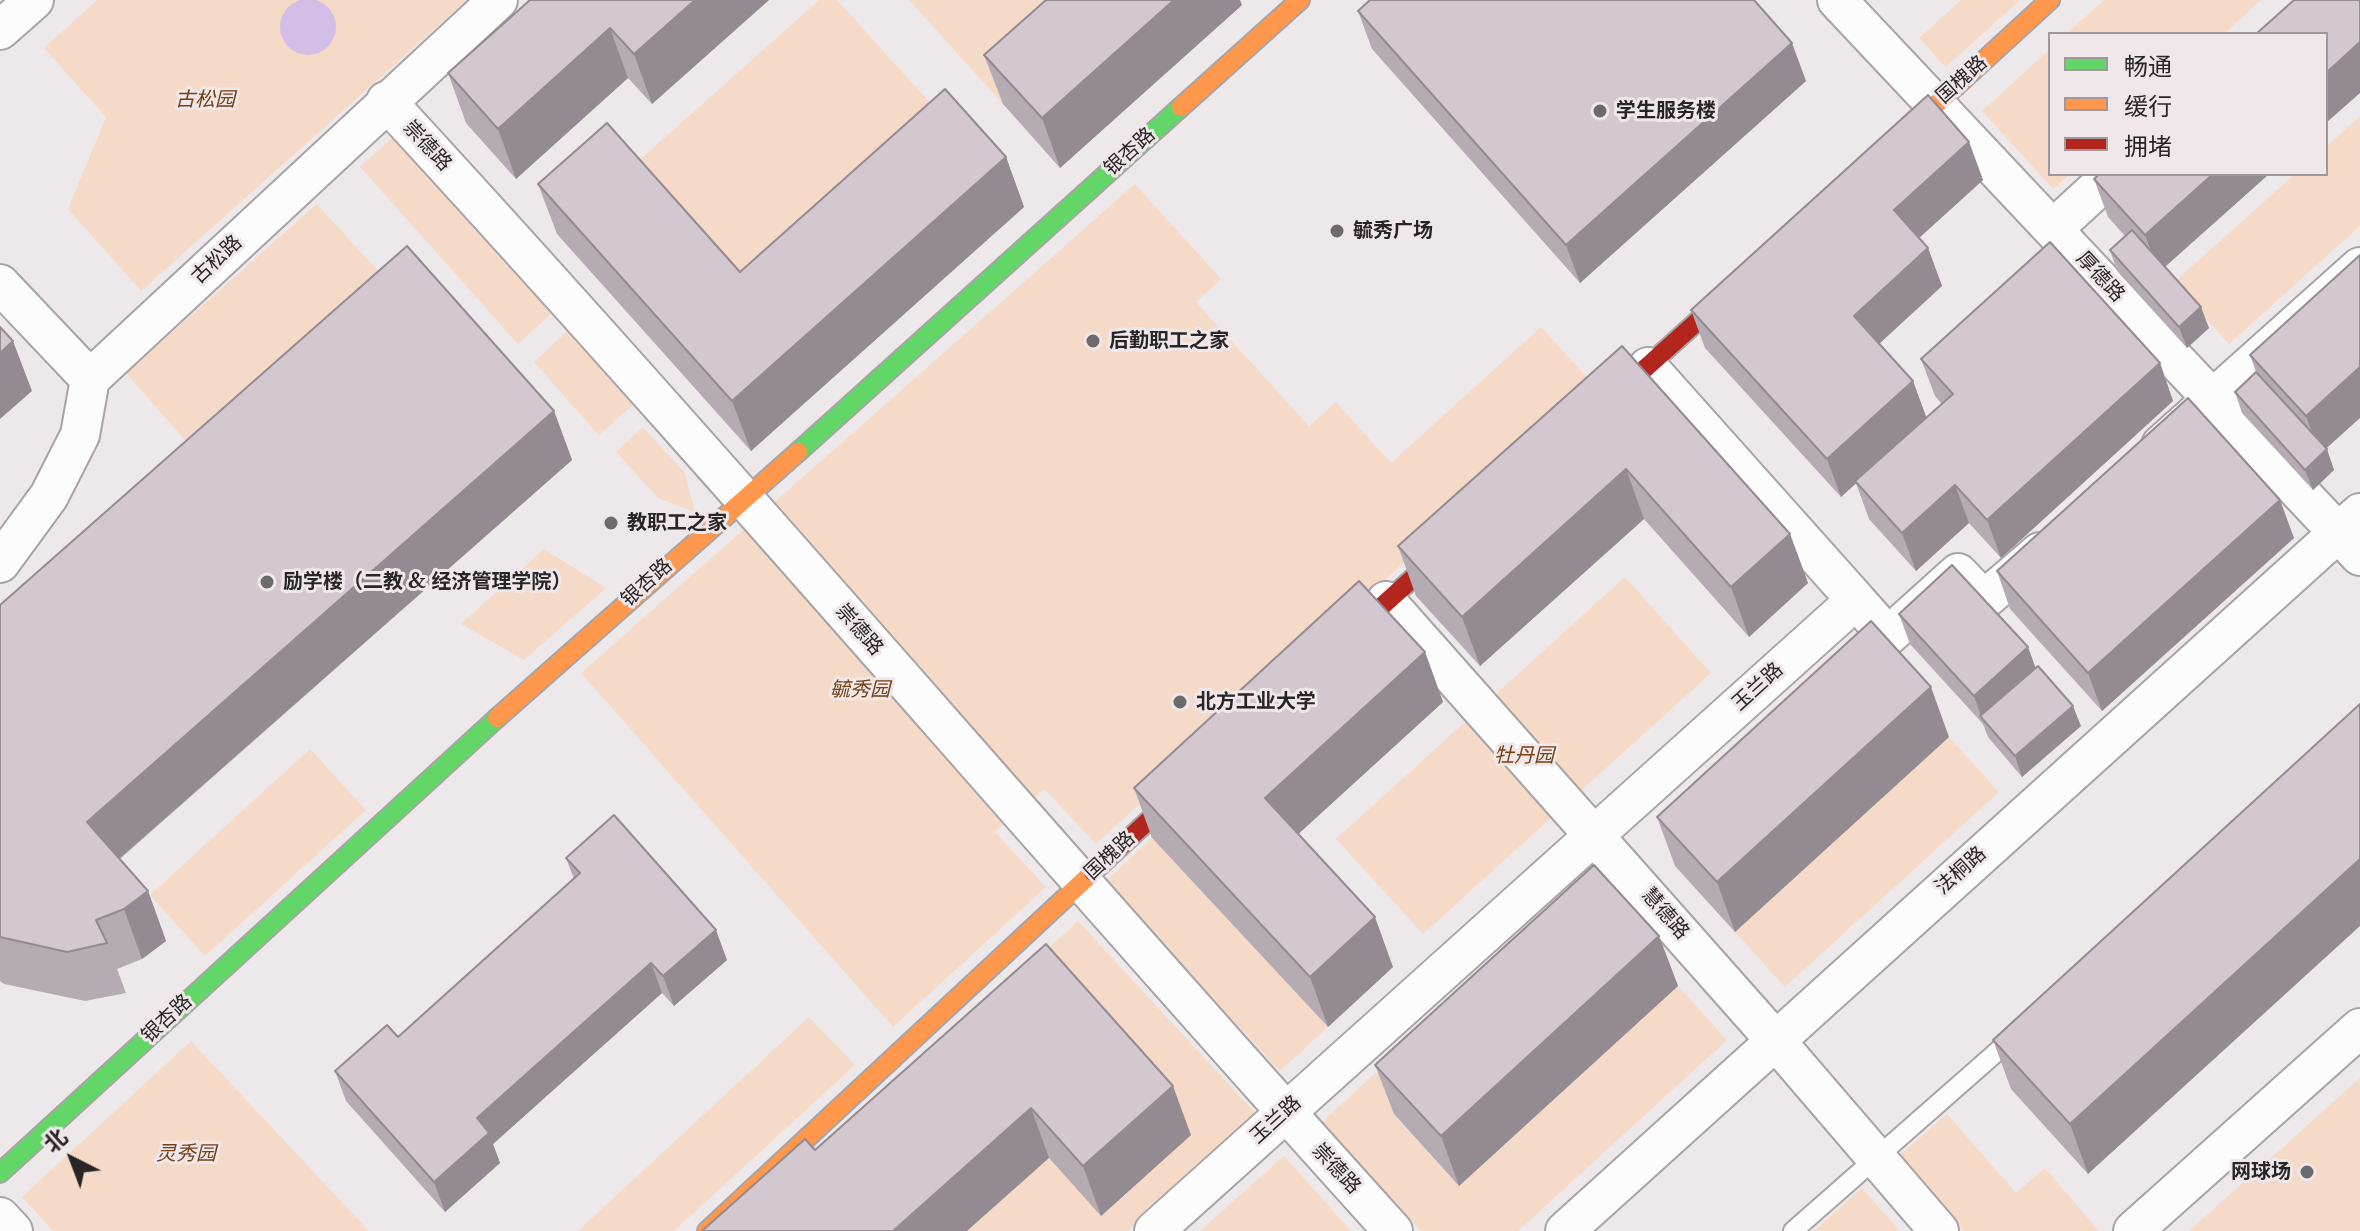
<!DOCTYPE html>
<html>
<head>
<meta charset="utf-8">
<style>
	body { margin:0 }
	#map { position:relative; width:2360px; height:1231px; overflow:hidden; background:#ede9ea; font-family:"Libre Baskerville","Noto Sans SC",serif }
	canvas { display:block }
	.legend { position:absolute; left:2048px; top:32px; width:280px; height:144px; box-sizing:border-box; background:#efe7e9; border:2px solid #9f999b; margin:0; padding:10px 14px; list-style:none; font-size:24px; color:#282526 }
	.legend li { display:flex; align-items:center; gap:16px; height:40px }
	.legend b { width:40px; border:2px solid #9f999b }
	.north { position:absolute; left:32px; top:1119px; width:80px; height:80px; -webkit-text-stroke:6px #efe7e9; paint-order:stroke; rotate:318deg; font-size:22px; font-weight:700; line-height:32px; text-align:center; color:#282526 }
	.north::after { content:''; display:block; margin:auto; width:28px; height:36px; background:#282526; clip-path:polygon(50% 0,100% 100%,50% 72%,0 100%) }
</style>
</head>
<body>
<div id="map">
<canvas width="2360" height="1231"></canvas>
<ul class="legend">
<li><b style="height:10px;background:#63d668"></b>畅通</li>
<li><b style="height:10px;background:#ff974d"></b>缓行</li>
<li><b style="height:10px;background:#b3261e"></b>拥堵</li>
</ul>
<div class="north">北</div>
</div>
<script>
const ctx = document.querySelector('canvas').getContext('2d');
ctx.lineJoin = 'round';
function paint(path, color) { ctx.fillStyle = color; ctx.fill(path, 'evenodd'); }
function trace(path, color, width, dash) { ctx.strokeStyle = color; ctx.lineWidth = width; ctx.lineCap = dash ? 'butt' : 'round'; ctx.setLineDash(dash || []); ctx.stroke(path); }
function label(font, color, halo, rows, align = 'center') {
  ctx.font = font + ' "Libre Baskerville","Noto Sans SC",serif'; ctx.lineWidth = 6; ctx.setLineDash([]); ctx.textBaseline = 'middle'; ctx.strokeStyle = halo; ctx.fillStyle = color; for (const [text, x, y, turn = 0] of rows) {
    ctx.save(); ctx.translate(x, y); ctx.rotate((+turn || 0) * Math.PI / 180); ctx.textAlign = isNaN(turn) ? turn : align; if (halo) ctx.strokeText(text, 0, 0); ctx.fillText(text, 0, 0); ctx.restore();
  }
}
paint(new Path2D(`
	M97,0H467L141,291L68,209L106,117L44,48Z
	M819,0H837L963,139L758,322L625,173Z
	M909,0H1096L1106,12L1003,104Z
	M1961,0H2020L1946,67L1919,38Z
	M2104,0H2261L2224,34H2066Z
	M2050,49V174H2070L2053,189L1982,111Z
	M2360,116V226L2229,344L2173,283L2295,174H2326V147Z
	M396,134L554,311L518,344L360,167Z
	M1135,184L1221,279L1196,302L1309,426L1336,402L1391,463L1541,327L1596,387L1096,844L1044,789L995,832L1046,887L893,1027L581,673Z
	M317,204L397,292L205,463L126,373Z
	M570,329L636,402L599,435L534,362Z
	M643,427L685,473L695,512L658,498L616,452Z
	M544,549L606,588L524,660L461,624Z
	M1625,577L1711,673L1423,934L1336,839Z
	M1949,737L1999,792L1785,987L1735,932Z
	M310,749L366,810L205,956L150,895Z
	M1152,838L1328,1027L1280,1071L1105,882Z
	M1583,882L1394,1115L1459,1186L1678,986L1727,1040L1518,1231H1421L1321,1123Z
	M1078,921L1256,1114L1128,1231H967L1049,1158L1102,1216L1064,994L743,1231Z
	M809,1017L855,1065L674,1231H578Z
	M191,1041L369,1231H53L22,1197Z
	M2360,1078V1231H2189Z
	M1947,1114L2016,1193L2045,1168L2099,1231H1964L1899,1156Z
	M1284,1156L1351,1231H1200Z
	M1862,1188L1900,1231H1814Z`), '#f5dac8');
paint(new Path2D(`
	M280 27a28 28 0 1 1 56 0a28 28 0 1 1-56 0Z`), '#d2bee7');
const lane = new Path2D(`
	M1793,1231L2016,1035`);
const street = new Path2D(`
	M1837,0L2360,556
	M0,30L34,0
	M386,101C728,472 1054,857 1393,1231
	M2054,228L2113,174
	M0,284L90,379
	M1648,367L1856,600
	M2161,445L2360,267
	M0,563L49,496L80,435L90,379L498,0
	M1386,601L1775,1040L1939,1231
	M0,1217L13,1231
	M1154,1231L1856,600L1888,636L1958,573L1984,600L2040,552
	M1565,1231L2360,513
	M2133,1231L2360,1028`);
const fast = new Path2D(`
	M798,452L1181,107
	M0,1173L497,718`);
const slow = new Path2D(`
	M1181,107L1300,0
	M1893,144L2050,0
	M497,718L798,452
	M707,1231L1093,872`);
const jam = new Path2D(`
	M1599,410L1741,282
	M1338,646L1456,539
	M1093,872L1190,782`);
trace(lane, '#a8a4a5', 22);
trace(street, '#a8a4a5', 42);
trace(fast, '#a8a4a5', 22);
trace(slow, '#a8a4a5', 22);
trace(jam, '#a8a4a5', 22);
trace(lane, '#fcfcfc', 18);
trace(street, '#fcfcfc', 38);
trace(fast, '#63d668', 18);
trace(slow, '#ff974d', 18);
trace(jam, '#b3261e', 18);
paint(new Path2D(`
	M530,0H769L652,104L628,78L516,179L466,123L448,73Z
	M1242,5L1060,168L1003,104L984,55Z
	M1358,11L1806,81L1580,283L1372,49Z
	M1969,142L1983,180L1919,238L1928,248L1942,286L1879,344L1913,381L1926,418L1942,404L1935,396L1921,359L2160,363L2173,401L2001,558L1969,523L1916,571L1869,519L1856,483L1841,497L1705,348L1691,310Z
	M1006,157L1024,207L751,451L557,234L538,184L740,272Z
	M2269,174L2165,267L2209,328L2187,348L2117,271L2110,250L2125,236L2108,217L2094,179Z
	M2360,255L2326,448L2334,470L2313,490L2242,413L2235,392L2256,372L2250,355Z
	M1622,346L1790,534L1808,583L1749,637L1644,519L1480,666L1416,596L1398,546Z
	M554,411L572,460L120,859L148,891L166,941L142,959L117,969L126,993L85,1001L4,984L0,981V605Z
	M2294,538L2102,711L2010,609L1997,571Z
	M1899,614L2035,668L2081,726L2022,777L1988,737L1983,724L1910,644Z
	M1425,652L1443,702L1298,834L1393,967L1328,1027L1152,838L1134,788Z
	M2360,704L2088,1174L2011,1089L1993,1040Z
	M1949,737L1735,932L1675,866L1657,817Z
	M566,858L727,960L674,1006L662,993L572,1073L493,1144L500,1163L445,1212L346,1101L335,1071L398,1037L574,879Z
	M1659,936L1678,986L1459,1186L1394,1114L1375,1065Z
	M1046,944L1191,1135L1101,1216L1049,1158L815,1150Z`), '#b5abb3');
paint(new Path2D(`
	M695,0H769L652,104L634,54Z
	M1174,0H1240L1242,5L1060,168L1042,118Z
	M610,28L628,78L516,179L498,129Z
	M2360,42V93L2326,123V73Z
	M1792,43L1806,81L1580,283L1566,245Z
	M1969,142L1983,180L1908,248L1894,210Z
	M1006,157L1024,207L751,451L732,401Z
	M2213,174H2269L2159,272L2145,235Z
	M1928,248L1942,286L1868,354L1854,316Z
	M2201,307L2209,328L2187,348L2179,327Z
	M13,341L32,391L0,419V353Z
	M2160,363L2173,401L2001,558L1987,520Z
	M2360,367V418L2320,454L2306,416Z
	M1913,381L1927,419L1841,497L1827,459Z
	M554,411L572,460L105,871L87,822Z
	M2327,449L2334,470L2313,490L2305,470Z
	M1626,469L1644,519L1480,666L1462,617Z
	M1955,485L1969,523L1916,571L1902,533Z
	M2280,500L2294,538L2102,711L2088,673Z
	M1790,534L1808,583L1749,637L1731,587Z
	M2028,647L2039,677L1982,719L1974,696Z
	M1425,652L1443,702L1283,848L1265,798Z
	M1931,687L1949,737L1735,932L1717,882Z
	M2073,706L2081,726L2022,777L2015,756Z
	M2360,859V926L2088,1174L2070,1124Z
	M148,891L166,941L142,959L124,909Z
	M1375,917L1393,967L1328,1027L1310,977Z
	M716,930L727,960L674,1006L663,976Z
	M1659,936L1678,986L1459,1186L1441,1136Z
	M651,963L662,993L493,1144L500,1163L445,1212L434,1182L477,1118Z
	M1173,1086L1191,1135L1101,1216L1083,1166Z
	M1031,1108L1049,1158L967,1231H893Z`), '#948b92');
const building = new Path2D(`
	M530,0H695L634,54L610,28L498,129L448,73Z
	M1046,0H1174L1042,118L984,55Z
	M1370,0H1754L1792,43L1566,245L1358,11Z
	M2294,0H2360V42L2326,73V34H2256Z
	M945,89L1006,157L732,401L538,184L607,123L740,272Z
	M1928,95L1969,142L1894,210L1928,248L1854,316L1913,381L1827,459L1691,310Z
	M2099,174H2213L2145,235L2094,179Z
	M2132,230L2201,307L2179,327L2110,250Z
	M2050,242L2160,363L1987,520L1955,485L1902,533L1855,481L1953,394L1921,359Z
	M407,246L554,411L87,822L148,891L124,909L96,920L107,943L67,952L0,937V605Z
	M2360,255V367L2306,416L2250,355Z
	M0,327L13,341L0,353Z
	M1622,346L1790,534L1731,587L1626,469L1462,617L1398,546Z
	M2256,372L2327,449L2305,470L2235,392Z
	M2188,398L2280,500L2088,673L1997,571Z
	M1952,565L2028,647L1974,696L1899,614Z
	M1359,581L1425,652L1265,798L1375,917L1310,977L1134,788Z
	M1871,621L1931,687L1717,882L1657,817Z
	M2038,666L2073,706L2015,756L1980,716Z
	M2360,704V859L2070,1124L1993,1040Z
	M614,815L716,930L663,976L651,963L561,1043L477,1118L489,1133L434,1182L335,1071L387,1025L398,1037L580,873L566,858Z
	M1594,865L1659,936L1441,1136L1375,1065Z
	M1046,944L1173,1086L1083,1166L1031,1108L893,1231H702L805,1139L815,1150Z`);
paint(building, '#d3c7d0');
trace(building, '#948b92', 2);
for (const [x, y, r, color] of [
	[1600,111,8,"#6d6a6b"],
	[1337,231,8,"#6d6a6b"],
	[1093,341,8,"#6d6a6b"],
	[611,523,8,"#6d6a6b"],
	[267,582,8,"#6d6a6b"],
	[1180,702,8,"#6d6a6b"],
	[2307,1172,8,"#6d6a6b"]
]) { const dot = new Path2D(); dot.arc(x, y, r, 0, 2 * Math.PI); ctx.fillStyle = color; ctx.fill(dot); trace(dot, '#efe7e9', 3); }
label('20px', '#282526', '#efe7e9', [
	["国槐路",1962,80,-42],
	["崇德路",427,146,47],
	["银杏路",1130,152,-42],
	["古松路",217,260,-43],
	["厚德路",2100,277,47],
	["银杏路",647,583,-42],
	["崇德路",859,630,49],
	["玉兰路",1758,687,-42],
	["国槐路",1110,856,-43],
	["法桐路",1961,871,-42],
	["慧德路",1665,914,49],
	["银杏路",167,1019,-43],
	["玉兰路",1276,1120,-42],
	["崇德路",1336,1169,47]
]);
label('italic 20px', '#774114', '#efe7e9', [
	["古松园",205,100],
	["毓秀园",860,690],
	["牡丹园",1524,756],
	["灵秀园",186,1154]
]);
label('bold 20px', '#282526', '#efe7e9', [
	["学生服务楼",1616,111],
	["毓秀广场",1353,231],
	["后勤职工之家",1109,341],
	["教职工之家",627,523],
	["励学楼（二教 & 经济管理学院）",283,582],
	["北方工业大学",1196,702],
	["网球场",2291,1172,"right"]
], 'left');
</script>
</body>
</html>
